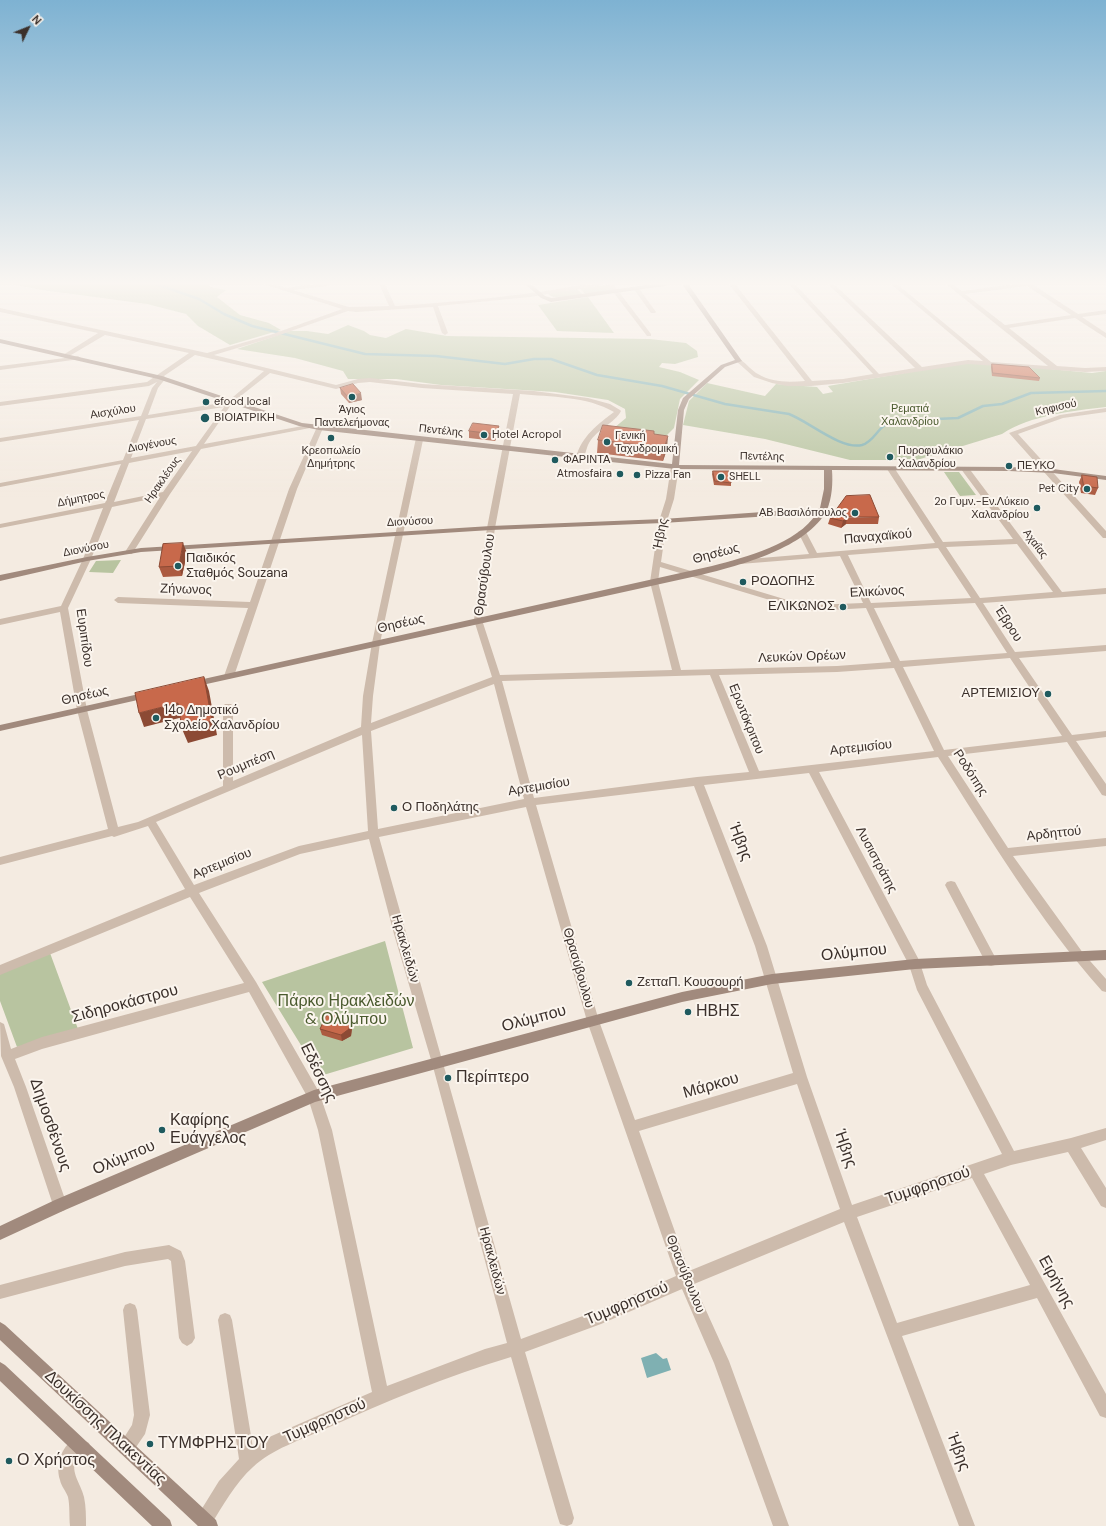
<!DOCTYPE html>
<html>
<head>
<meta charset="utf-8">
<style>
	body { margin:0 }
	#map { position:relative; width:1106px; height:1526px; overflow:hidden; background:#f4ebe1; font-family:"DM Sans",sans-serif }
	canvas { display:block }
	.north { position:absolute; left:8px; top:8px; width:40px; height:40px; -webkit-text-stroke:3px #fbf5ee; paint-order:stroke; rotate:47deg; font-size:11px; font-weight:700; line-height:16px; text-align:center; color:#3b302b }
	.north::after { content:''; display:block; margin:auto; width:14px; height:18px; background:#3b302b; clip-path:polygon(50% 0,100% 100%,50% 72%,0 100%) }
</style>
</head>
<body>
<div id="map">
<canvas width="1106" height="1526"></canvas>
<div class="north">N</div>
</div>
<script>
const ctx = document.querySelector('canvas').getContext('2d');
ctx.lineJoin = 'round';
function paint(path, color) { ctx.fillStyle = color; ctx.fill(path, 'evenodd'); }
function trace(path, color, width, dash) { ctx.strokeStyle = color; ctx.lineWidth = width; ctx.lineCap = dash ? 'butt' : 'round'; ctx.setLineDash(dash || []); ctx.stroke(path); }
function label(font, color, halo, rows, align = 'center') {
  ctx.font = font + ' "DM Sans",sans-serif'; ctx.lineWidth = 4; ctx.setLineDash([]); ctx.textBaseline = 'middle'; ctx.strokeStyle = halo; ctx.fillStyle = color; for (const [text, x, y, turn = 0] of rows) {
    ctx.save(); ctx.translate(x, y); ctx.rotate((+turn || 0) * Math.PI / 180); ctx.textAlign = isNaN(turn) ? turn : align; if (halo) ctx.strokeText(text, 0, 0); ctx.fillText(text, 0, 0); ctx.restore();
  }
}
paint(new Path2D(`
	M10,284H206L211,287L226,290L217,297L240,315L269,323L281,330L230,345L198,326L186,314L147,304L42,290Z
	M608,285L614,291L586,295L580,288Z
	M577,289L583,295C572,296 555,302 547,293Z
	M588,297L614,333L557,331L538,305Z
	M348,325L364,331L370,335L386,338L406,329L447,336L650,339L686,343L697,351L698,357L675,364L662,363L659,367L680,372L699,380L680,399L674,428L666,436L649,442L614,428L626,418L625,409L608,400L555,392L441,385L396,379H348L343,371L295,358L237,349L290,331H307L328,334Z
	M963,363H986L1092,373L1106,371V407C1072,411 1031,415 1002,434L917,460H850L765,439L683,425L689,401L707,383L765,396L776,384L817,387L823,394L833,392L828,386Z
	M944,472H959L976,495L960,496Z
	M121,560L113,573L89,572L96,561Z
	M385,941L413,1048L320,1076L262,982Z
	M50,953L78,1029L17,1047L0,1001V974Z`), '#b8c4a0');
paint(new Path2D(`
	M656,1353L663,1359L667,1358L671,1370L647,1378L641,1358Z`), '#7fb0b2');
trace(new Path2D(`
	M156,284L199,299L224,314L252,326L365,354L436,356L505,364L534,359H551L597,375L662,386L725,404L789,414C808,421 841,450 862,445C873,442 876,431 885,425C887,423 890,422 893,421L958,418L983,406L1002,404L1031,393L1106,391`), '#7fb0b2', 2.5);
paint(new Path2D(`
	M263,284H271L287,288L315,284H330L327,286L293,290L349,307L389,306L379,284H385L395,306C440,303 486,299 531,293C556,290 582,283 607,284L530,297L438,306L448,333L445,335L442,333L433,307L356,312L348,311L274,337L214,355L336,385L358,379L370,378L422,384L534,391L588,398L610,404L620,410L621,411C615,423 597,429 589,443C586,448 586,457 580,459L576,457C582,436 598,424 614,412C587,396 550,397 520,394L495,528L482,620L500,675L672,670L650,582L659,521L666,499L671,467L675,465L679,467L674,499L667,521L661,562L794,602L813,605L863,603L840,556L740,564H737V560L809,554L798,532L802,530L806,532L817,553L935,543L887,469L891,467L895,469L943,542L1013,539L961,469L962,467H968L1062,592L1106,588V594L983,603L1015,652L1106,645V651L1019,658L1072,735L1106,731V737L1076,741L1106,784V796L1102,795L1067,742L948,756L1008,848L1106,838V846L1013,856L1083,953L1106,979V992L1102,991C1039,920 989,837 938,757L819,772L919,960L927,985L1014,1151L1071,1138L1106,1128V1140L1081,1148L1106,1188V1208L1101,1206L1068,1152L1011,1165L984,1174L1106,1394V1418L1100,1416L1037,1298L902,1336L975,1526H959L844,1222L694,1284L729,1361L789,1526H773L714,1363L682,1289L601,1324L525,1352L574,1518L572,1524L567,1526L560,1524L558,1518L511,1357C447,1376 385,1402 325,1429C301,1440 272,1449 253,1467C235,1483 223,1506 210,1526H198L196,1521L198,1515L219,1481L239,1459L218,1320L220,1315L225,1313L230,1315L232,1320L253,1448L267,1438L372,1392L318,1130L308,1098L249,992L42,1049L15,1059L26,1087L67,1205L65,1210L60,1212L55,1210L53,1205L14,1087L1,1056L0,1022L4,1024L11,1049L42,1037L244,983L190,897L0,975V965L185,889L148,826L114,837L112,836L0,865V857L108,829L77,710L60,612L0,625V619L61,606L83,559L103,508L0,528V524L105,503L121,464L0,487V483L123,460L139,420L0,442V438L141,416L152,388L157,382L149,386L0,406V402L147,382L189,353L105,335L66,358L78,356L81,358L80,359L0,370V366L65,358L62,356L63,355L98,333L0,312V308L207,353L270,335L342,309ZM195,355L264,371L227,402L148,415L158,388L166,378L164,376ZM270,373L336,389L358,383L370,382L422,388L513,394L487,528L474,620L492,677L371,723L373,696L380,643L423,440L416,438L372,643L363,696L361,727L233,781V706L231,704H225L223,706V786L138,822L118,827L87,710L68,608L91,559L112,507L160,497L125,552L129,554H132L170,494L201,449L310,428L312,427L308,425L204,444L233,402ZM224,407L196,446L131,458L146,419ZM192,451L163,492L114,502L129,463ZM1017,544L1053,592L980,598L946,547ZM938,548L971,598L871,603L848,555ZM660,567L793,607L813,611L866,608L891,662L837,666L681,670L658,582ZM975,603L1007,653L900,661L874,608ZM1010,658L1062,736L944,750L903,667ZM894,668L934,751L759,771L719,675L837,672ZM710,675L749,772L697,777L534,798L502,681ZM494,684L524,799L378,829L371,731ZM362,735L368,831L299,846L194,885L156,822ZM809,773L909,965L917,990L1002,1154L852,1205L807,1077L767,946L704,785ZM694,786L755,946L793,1073L635,1120L599,1021L536,805ZM526,807L587,1021L676,1276L599,1310L521,1339L379,837ZM369,839L394,934L432,1063L507,1343L485,1349L387,1386L332,1130L319,1092L256,982L199,893L300,854ZM797,1084L840,1209L689,1271L639,1131ZM972,1178L1030,1285L897,1323L857,1217Z
	M607,284H613L651,334V336H647Z
	M729,284H735L812,381L843,379L873,374L789,284H795L879,374L915,368L828,284H834L922,367L968,360L983,361L891,284H897L991,362L1048,366L946,284H952L962,291L1015,284H1032L1078,314L1106,310V314L1082,317L1106,333V338L1075,318L1009,328L1057,366L1085,368L1106,367V371L1085,372L968,364L843,383L811,386H787L772,383L754,377L736,361L741,360C747,364 752,371 758,374C772,383 790,382 805,381ZM1027,286L1071,315L1005,325L965,294Z
	M634,287H638L656,312L655,313H651L633,288Z
	M1106,408V412L1063,418L1018,434L1106,531V538H1103L1009,433L1060,415Z
	M317,427L323,428L297,489L234,676L229,679L226,678L224,676L248,608L118,603L114,600L118,597L250,602L289,489Z
	M951,881L955,882L995,957L997,961L995,965L991,966L987,965L945,885L947,882Z
	M169,1245L181,1251L185,1261L195,1338L192,1343L187,1346L182,1343L179,1338L171,1261L168,1259L125,1266L0,1299V1285L125,1252Z
	M130,1303L135,1305L137,1310L150,1415L145,1434L132,1453L126,1455L120,1453L118,1447L132,1425L134,1415L123,1310L125,1305Z
	M78,1437L89,1443L91,1449L89,1455L83,1457L79,1456C67,1469 81,1483 84,1497C86,1506 86,1517 86,1526H70C69,1517 70,1506 68,1497C66,1491 61,1486 60,1480C55,1464 62,1444 78,1437Z`), '#cdbbac');
paint(new Path2D(`
	M525,284H531L545,296L552,298L654,284H668L665,286L551,302L541,298Z
	M682,284H688L742,361L725,367L689,399L684,410L679,465L1009,467L1053,469L1106,476V480L1053,473L1009,471L832,470C833,483 832,498 827,510C807,548 741,565 701,575L193,687L188,684L190,682L712,566C746,557 797,544 817,513L663,523L491,530L141,552L87,561L0,581V575L87,557L141,548L491,526L663,519L820,508L824,489V470L675,469L319,430L299,426L158,379L0,343V339L162,376L302,423L672,464L678,410L683,398L721,365L735,360Z
	M148,692L151,693L153,695L151,697L0,731V725Z
	M1106,950V960L915,969L772,984L682,1002L315,1102L65,1210L0,1240V1226L55,1200L314,1090L682,992L772,974L915,959Z
	M0,1322L5,1325L216,1520L218,1526H198L0,1340Z
	M0,1362L5,1365L170,1520L172,1526H152L0,1381Z`), '#a18a7d');
paint(new Path2D(`
	M992,364L1040,378L1039,381L992,376L991,367Z
	M340,388L362,400L349,403L341,394Z
	M469,431L499,432L495,441L469,438Z
	M654,434L667,449L663,461L597,453L598,440Z
	M713,471L731,483V486L714,485L712,474Z
	M1082,475L1098,488L1095,495L1081,493L1079,482Z
	M879,517L878,524H846L841,528L828,524L830,518Z
	M187,553L182,576L163,577L159,567Z
	M352,1028L351,1036L342,1041L322,1035L320,1029Z`), '#ac5a40');
paint(new Path2D(`
	M361,393L362,400L349,403L348,397Z
	M499,426V432L495,441V434Z
	M668,436L667,449L663,461L664,448Z
	M847,517L846,524L841,528L843,521Z
	M183,543L187,553L182,576L179,566Z
	M204,677L209,691L217,735L188,743L182,729Z
	M178,703L183,717L144,727L139,713Z
	M350,1021L352,1028L351,1036L342,1041L341,1035Z`), '#8c4a34');
const building = new Path2D(`
	M992,364L1029,367L1040,378L993,373Z
	M353,384L361,393L348,397L340,388Z
	M473,423L499,426L495,434L469,431Z
	M603,425L654,431V434L668,436L664,448L598,440Z
	M713,471H729L731,483L715,481Z
	M1082,475L1097,477L1098,488L1084,486Z
	M870,495L879,517H847L843,521L830,518L846,496Z
	M183,543L179,566L159,567L163,544Z
	M204,677L212,721L182,729L178,703L139,713L135,693Z
	M333,1014L350,1021L349,1029L341,1035L320,1029L326,1016Z`);
paint(building, '#c8694b');
trace(building, '#8c4a34', 1);
const sky = ctx.createLinearGradient(0, 0, 0, 497);
sky.addColorStop(0, '#7eb2d2');
sky.addColorStop(0.57, '#faf6f2');
sky.addColorStop(1, '#faf6f200');
ctx.fillStyle = sky;
ctx.fillRect(0, 0, 1106, 497);
for (const [x, y, r, color] of [
	[352,397,4,"#1f5a5e"],
	[206,402,4,"#1f5a5e"],
	[205,418,5,"#1f5a5e"],
	[484,435,4,"#1f5a5e"],
	[331,438,4,"#1f5a5e"],
	[607,442,4,"#1f5a5e"],
	[890,457,4,"#1f5a5e"],
	[555,460,4,"#1f5a5e"],
	[1009,466,4,"#1f5a5e"],
	[620,474,4,"#1f5a5e"],
	[637,475,4,"#1f5a5e"],
	[721,477,4,"#1f5a5e"],
	[1087,489,4,"#1f5a5e"],
	[1037,508,4,"#1f5a5e"],
	[855,513,4,"#1f5a5e"],
	[178,566,4,"#1f5a5e"],
	[743,582,4,"#1f5a5e"],
	[843,607,4,"#1f5a5e"],
	[1048,694,4,"#1f5a5e"],
	[156,718,4,"#1f5a5e"],
	[394,808,4,"#1f5a5e"],
	[629,983,4,"#1f5a5e"],
	[688,1012,4,"#1f5a5e"],
	[448,1078,4,"#1f5a5e"],
	[162,1130,4,"#1f5a5e"],
	[150,1444,4,"#1f5a5e"],
	[9,1461,4,"#1f5a5e"]
]) { const dot = new Path2D(); dot.arc(x, y, r, 0, 2 * Math.PI); ctx.fillStyle = color; ctx.fill(dot); trace(dot, '#fbf5ee', 1.5); }
label('11px', '#3b302b', '#fbf5ee', [
	["efood local",214,402],
	["Άγιος",352,410,"center"],
	["Παντελεήμονας",352,423,"center"],
	["ΒΙΟΙΑΤΡΙΚΗ",214,418],
	["Hotel Acropol",492,435],
	["Γενική",615,436],
	["Ταχυδρομική",615,449],
	["Κρεοπωλείο",331,451,"center"],
	["Δημήτρης",331,464,"center"],
	["Πυροφυλάκιο",898,451],
	["Χαλανδρίου",898,464],
	["ΦΑΡΙΝΤΑ",563,460],
	["ΠΕΥΚΟ",1017,466],
	["Atmosfaira",612,474,"right"],
	["Pizza Fan",645,475],
	["SHELL",729,477],
	["Pet City",1079,489,"right"],
	["2ο Γυμν.-Εν.Λύκειο",1029,502,"right"],
	["Χαλανδρίου",1029,515,"right"],
	["ΑΒ Βασιλόπουλος",847,513,"right"]
], 'left');
label('11px', '#3b302b', '#fbf5ee', [
	["Κηφισού",1056,408,-13],
	["Αισχύλου",113,412,-9],
	["Πεντέλης",441,431,6],
	["Διογένους",152,445,-10],
	["Πεντέλης",762,457,1],
	["Ηρακλέους",163,480,-55],
	["Δήμητρος",81,499,-11],
	["Διονύσου",410,522,-3],
	["Αχαΐας",1035,544,53],
	["Διονύσου",86,549,-11]
]);
label('11px', '#4a5a2e', '#fbf5ee', [
	["Ρεματιά",910,409],
	["Χαλανδρίου",910,422]
]);
label('13px', '#3b302b', '#fbf5ee', [
	["Ήβης",661,534,-79],
	["Παναχαϊκού",878,537,-5],
	["Θησέως",716,554,-15],
	["Θρασύβουλου",485,575,-82],
	["Ζήνωνος",186,590,2],
	["Ελικώνος",877,592,-3],
	["Θησέως",401,624,-13],
	["Έβρου",1008,624,57],
	["Ευριπίδου",84,638,82],
	["Λευκών Ορέων",802,657,-2],
	["Θησέως",85,696,-13],
	["Ερωτόκριτου",746,719,68],
	["Αρτεμισίου",861,748,-6],
	["Ρουμπέση",246,765,-23],
	["Ροδόπης",970,773,57],
	["Αρτεμισίου",539,787,-9],
	["Αρδηττού",1054,834,-6],
	["Λυσιστράτης",876,860,62],
	["Αρτεμισίου",222,864,-22],
	["Ηρακλειδών",405,949,74],
	["Θρασύβουλου",578,968,74],
	["Ηρακλειδών",492,1261,75],
	["Θρασύβουλου",685,1274,68]
]);
label('13px', '#3b302b', '#fbf5ee', [
	["Παιδικός",186,559],
	["Σταθμός Souzana",186,574],
	["ΡΟΔΟΠΗΣ",751,582],
	["ΕΛΙΚΩΝΟΣ",835,607,"right"],
	["ΑΡΤΕΜΙΣΙΟΥ",1040,694,"right"],
	["14ο Δημοτικό",164,711],
	["Σχολείο Χαλανδρίου",164,726],
	["Ο Ποδηλάτης",402,808],
	["ΖετταΠ. Κουσουρή",637,983]
], 'left');
label('16px', '#3b302b', '#fbf5ee', [
	["Ήβης",740,842,69],
	["Ολύμπου",854,953,-6],
	["Σιδηροκάστρου",125,1004,-15],
	["Ολύμπου",534,1019,-15],
	["Εδέσσης",318,1073,64],
	["Μάρκου",711,1086,-16],
	["Δημοσθένους",50,1125,71],
	["Ήβης",845,1149,71],
	["Ολύμπου",124,1158,-23],
	["Τυμφρηστού",928,1186,-19],
	["Ειρήνης",1056,1282,61],
	["Τυμφρηστού",627,1304,-23],
	["Τυμφρηστού",325,1421,-24],
	["Δουκίσσης Πλακεντίας",105,1428,43],
	["Ήβης",958,1452,70]
]);
label('16px', '#4a5a2e', '#fbf5ee', [
	["Πάρκο Ηρακλειδών",346,1002],
	["& Ολύμπου",346,1020]
]);
label('16px', '#3b302b', '#fbf5ee', [
	["ΗΒΗΣ",696,1012],
	["Περίπτερο",456,1078],
	["Καφίρης",170,1121],
	["Ευάγγελος",170,1139],
	["ΤΥΜΦΡΗΣΤΟΥ",158,1444],
	["Ο Χρήστος",17,1461]
], 'left');
</script>
</body>
</html>
